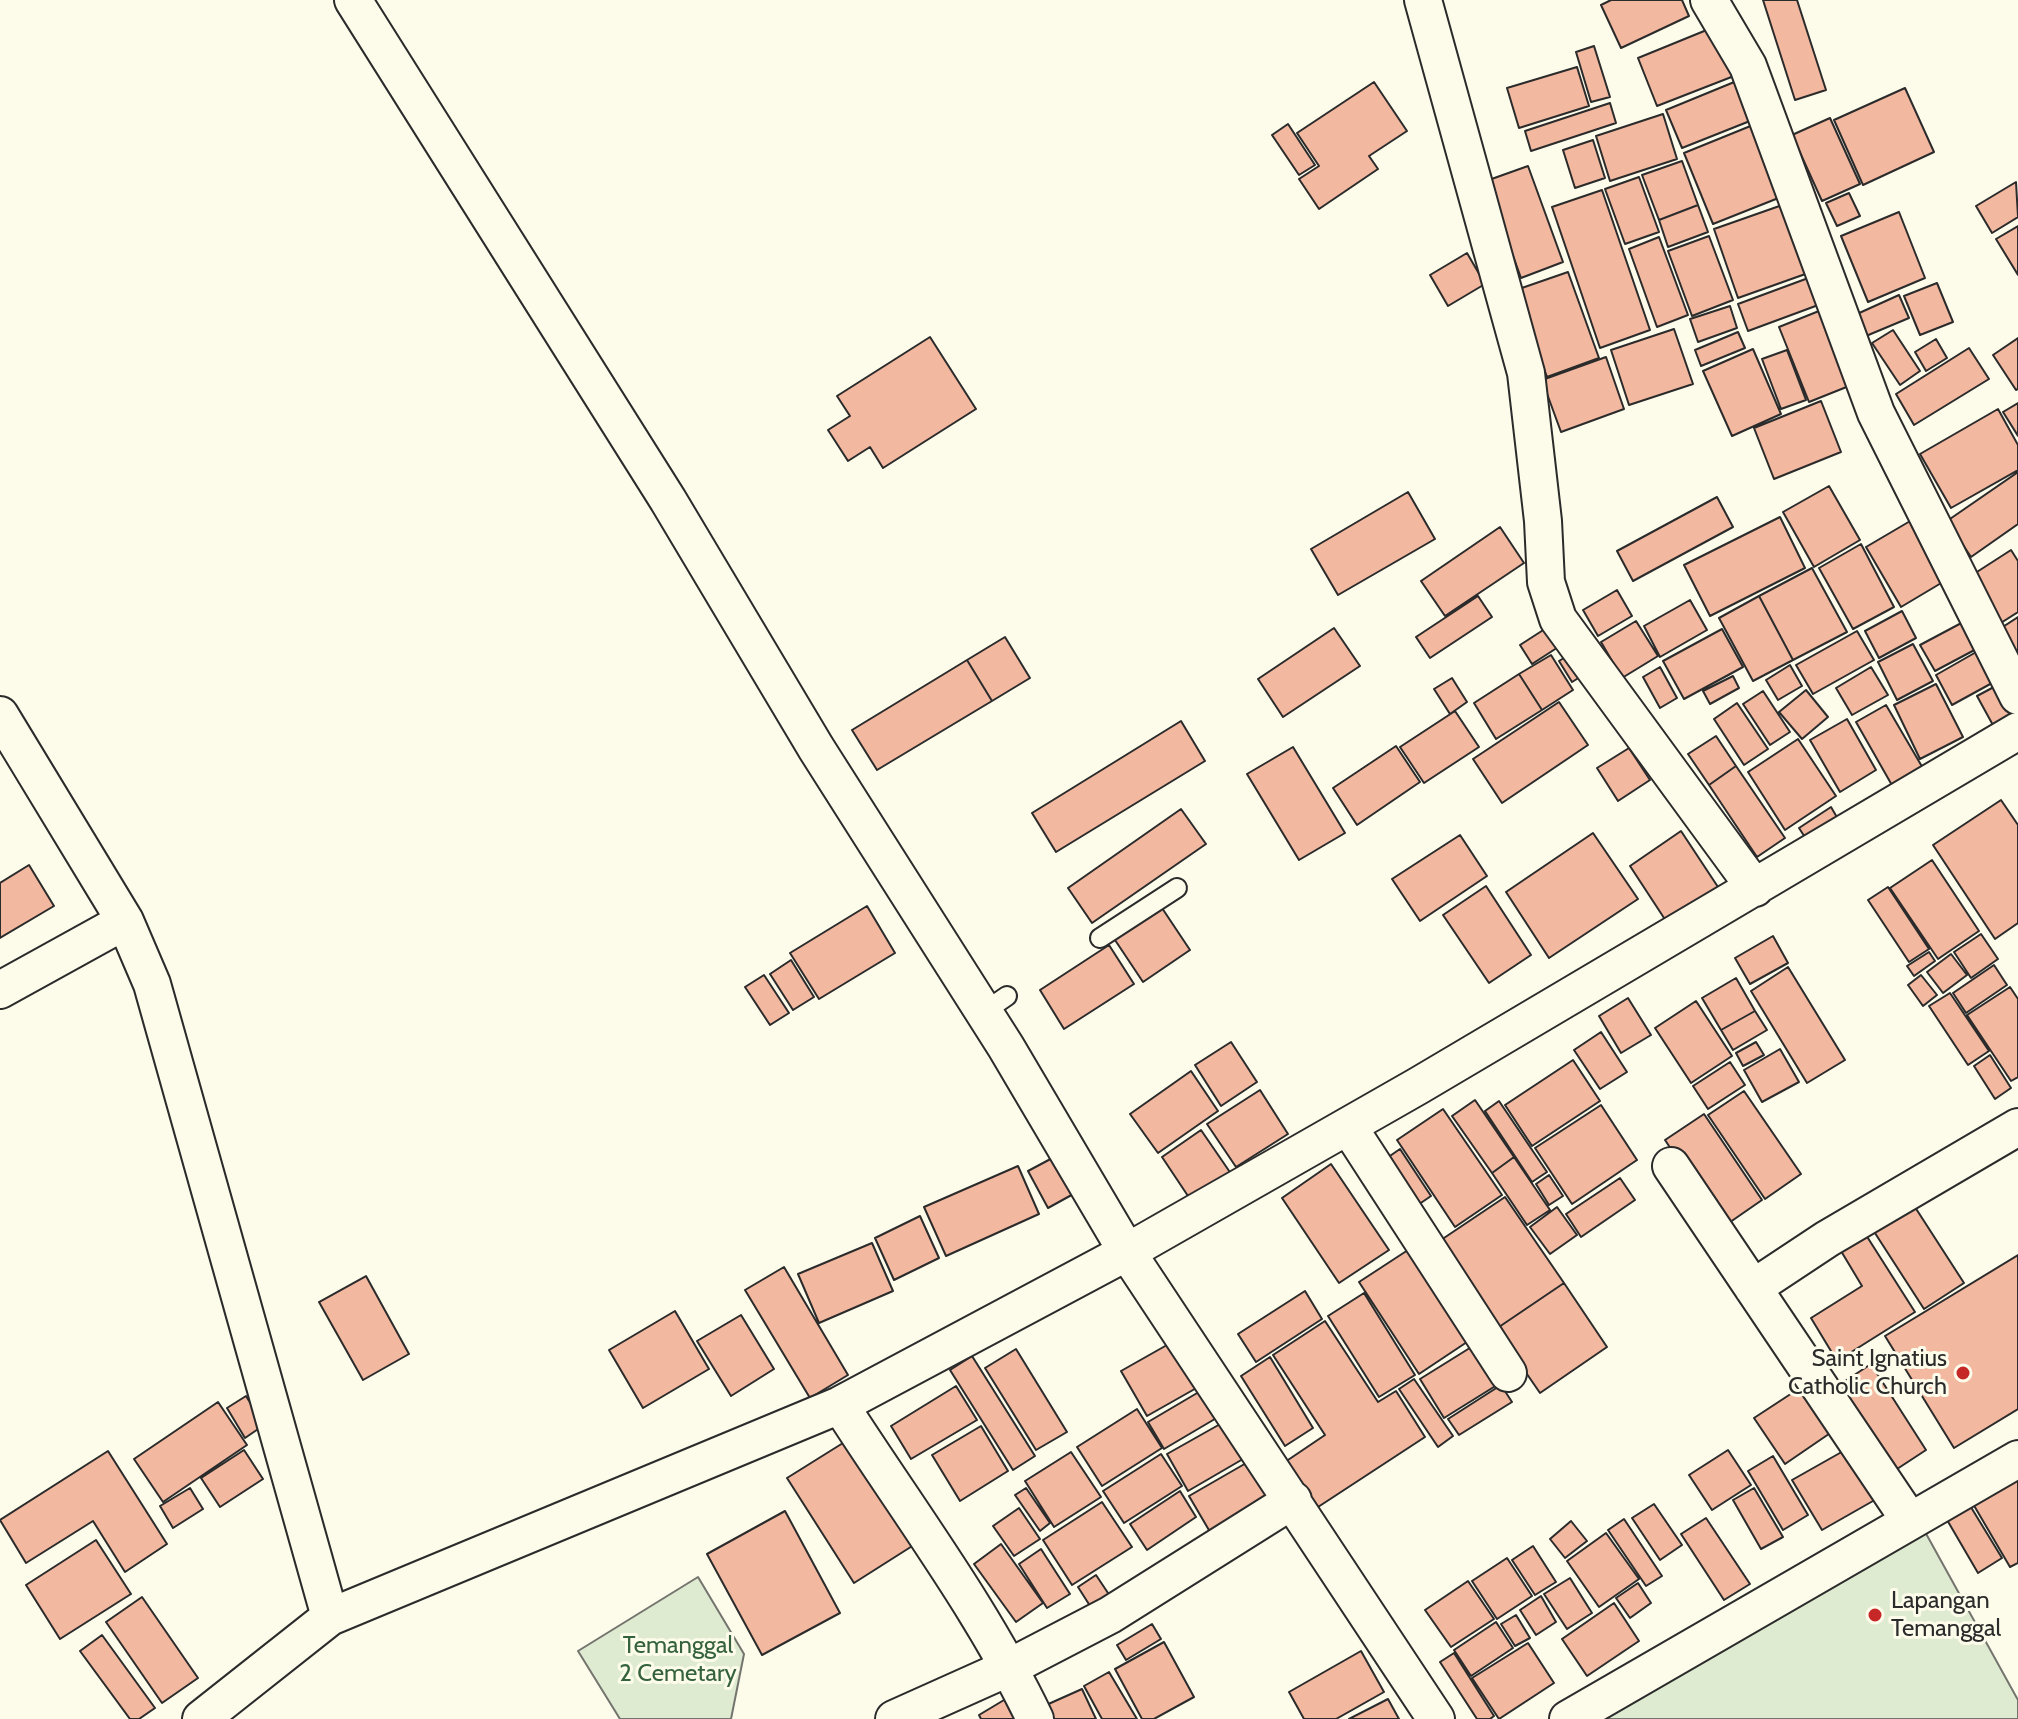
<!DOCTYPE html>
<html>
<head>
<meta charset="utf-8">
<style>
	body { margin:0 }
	canvas { display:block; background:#fdfbea }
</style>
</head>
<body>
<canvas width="2018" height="1719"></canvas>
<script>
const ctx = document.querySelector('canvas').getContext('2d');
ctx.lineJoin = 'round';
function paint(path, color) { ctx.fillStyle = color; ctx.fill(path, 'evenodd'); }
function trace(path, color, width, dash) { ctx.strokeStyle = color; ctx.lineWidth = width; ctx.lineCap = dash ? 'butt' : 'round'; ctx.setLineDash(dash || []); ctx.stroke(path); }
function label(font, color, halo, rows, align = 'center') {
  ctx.font = font + ' Cabin,sans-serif'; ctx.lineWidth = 6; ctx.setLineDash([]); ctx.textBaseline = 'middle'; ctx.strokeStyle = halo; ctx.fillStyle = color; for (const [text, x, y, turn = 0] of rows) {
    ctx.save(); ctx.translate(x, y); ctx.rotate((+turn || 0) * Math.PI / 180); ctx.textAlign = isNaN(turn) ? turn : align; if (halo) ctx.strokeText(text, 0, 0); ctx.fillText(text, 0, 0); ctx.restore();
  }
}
const green = new Path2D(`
	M1924,1530L2018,1700V1719H1600Z
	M698,1577L744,1654L731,1719H620L578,1651Z`);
paint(green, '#deebd1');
trace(green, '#74746e', 2);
const building = new Path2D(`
	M1611,0H1682L1689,16L1621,48L1601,5Z
	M1763,0H1797L1826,90L1795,100Z
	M1714,27L1734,76L1657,106L1638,58Z
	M1594,46L1610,97L1591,102L1576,52Z
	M1577,67L1589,106L1519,128L1507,88Z
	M1744,78L1760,117L1682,148L1666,110Z
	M1374,82L1407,131L1369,156L1378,169L1319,209L1299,179L1319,166L1297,133Z
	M1905,88L1934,152L1863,185L1834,120Z
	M1610,103L1616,123L1531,151L1525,131Z
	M1663,114L1677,159L1610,181L1596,136Z
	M1830,118L1860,184L1822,201L1792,135Z
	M1288,124L1315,165L1299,175L1272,135Z
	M1753,125L1781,197L1713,224L1684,153Z
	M1593,140L1605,178L1575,188L1563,150Z
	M1682,161L1698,205L1659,220L1642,175Z
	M1528,166L1563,262L1521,278L1486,181Z
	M1639,177L1659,232L1625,244L1605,189Z
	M2016,182L2018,217L1992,233L1976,206Z
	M1602,190L1650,330L1600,348L1552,207Z
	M1849,193L1860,216L1837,226L1826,203Z
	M1788,203L1811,272L1738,298L1714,229Z
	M1698,205L1708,232L1668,247L1659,220Z
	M1899,212L1925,278L1868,302L1841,236Z
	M2018,226V275L1996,239Z
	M1709,236L1733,300L1692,316L1668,251Z
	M1659,237L1688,315L1657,327L1629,249Z
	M1467,253L1485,284L1448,306L1430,275Z
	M1568,272L1599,358L1547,377L1516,290Z
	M1811,277L1821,304L1748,331L1738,304Z
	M1937,283L1953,322L1920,335L1904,296Z
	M1899,295L1909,318L1866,336L1857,314Z
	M1730,306L1737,328L1698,342L1690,319Z
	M1829,307L1859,382L1809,402L1779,327Z
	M1674,329L1693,384L1629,405L1611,350Z
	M1893,330L1920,371L1900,385L1872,343Z
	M1738,332L1745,348L1701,366L1695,350Z
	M930,337L976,409L883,468L870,447L848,461L828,430L850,416L837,396Z
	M2018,338V389L2016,390L1993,355Z
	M1936,339L1947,358L1926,371L1915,352Z
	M1969,348L1989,379L1914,425L1896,394Z
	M1753,349L1781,414L1732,436L1703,371Z
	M1787,350L1806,400L1781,409L1762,359Z
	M1606,357L1624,409L1561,432L1542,380Z
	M1821,401L1841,452L1774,479L1754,428Z
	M2018,403V436L2003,412Z
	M1998,409L2018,445V470L1951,508L1920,454Z
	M2018,472V524L1971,557L1947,521Z
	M1829,486L1860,540L1814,567L1783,512Z
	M1408,492L1435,539L1338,595L1311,549Z
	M1717,497L1733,527L1633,581L1617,551Z
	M1780,517L1805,568L1710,616L1684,565Z
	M1917,517L1953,576L1901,607L1866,547Z
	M1500,527L1524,563L1445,616L1421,581Z
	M1861,544L1894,607L1853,629L1819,568Z
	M2011,550L2018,561V612L1996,626L1966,579Z
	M1812,568L1847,632L1793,660L1759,596Z
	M1617,590L1632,616L1598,636L1583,610Z
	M1478,596L1492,617L1430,658L1416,637Z
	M1759,596L1793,660L1753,681L1719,618Z
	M1690,600L1707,630L1660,657L1644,626Z
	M1902,611L1916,638L1879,658L1865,631Z
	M2018,617V667L1995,632Z
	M1967,620L1982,646L1935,671L1920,645Z
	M1636,621L1658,656L1622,678L1601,642Z
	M1551,625L1563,644L1532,664L1520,645Z
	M1334,628L1360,666L1283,717L1258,679Z
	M1722,629L1743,667L1684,699L1663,661Z
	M1857,631L1874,660L1813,694L1796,665Z
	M1005,637L1030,678L992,701L967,660Z
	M1913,644L1933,681L1897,700L1878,662Z
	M1985,647L2003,677L1952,705L1936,675Z
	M1572,653L1585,674L1572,682L1559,661Z
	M1551,655L1573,690L1542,710L1519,674Z
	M967,660L992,701L877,770L852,730Z
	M1790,665L1802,686L1778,700L1766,680Z
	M1660,667L1677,698L1660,708L1643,677Z
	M1871,667L1888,695L1852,715L1836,688Z
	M1519,674L1542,710L1496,739L1474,703Z
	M1733,676L1739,688L1710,704L1703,691Z
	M1452,678L1467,702L1450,714L1434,689Z
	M2007,680L2018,714L1994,727L1977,696Z
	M1936,684L1963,737L1920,759L1894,705Z
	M1806,690L1828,717L1802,739L1779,712Z
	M1763,691L1790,732L1770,745L1743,704Z
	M1559,702L1588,745L1502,803L1473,759Z
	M1737,703L1768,749L1744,765L1714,719Z
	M1886,705L1924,770L1893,787L1856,722Z
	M1455,711L1479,747L1424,783L1400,747Z
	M1847,719L1876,770L1840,792L1810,740Z
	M1181,721L1205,761L1056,852L1032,813Z
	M1716,736L1736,766L1709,785L1688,754Z
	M1798,739L1836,796L1785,830L1748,772Z
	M1396,746L1420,782L1357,825L1333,788Z
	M1293,747L1345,833L1299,860L1247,774Z
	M1629,748L1650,780L1618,801L1597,768Z
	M1736,766L1785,838L1757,857L1709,785Z
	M2001,800L2018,825V923L1995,939L1933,845Z
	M1831,807L1842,826L1810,845L1799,828Z
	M1181,809L1206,844L1092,923L1068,888Z
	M1681,831L1718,887L1666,921L1630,866Z
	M1593,833L1638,899L1549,958L1506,892Z
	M1460,835L1487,876L1420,921L1392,879Z
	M1932,860L1979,931L1938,959L1890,888Z
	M29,865L54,906L0,938V883Z
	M1486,886L1531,955L1489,983L1443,915Z
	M1888,887L1929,949L1909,962L1868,900Z
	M1160,905L1190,950L1143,982L1113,937Z
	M867,906L895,953L819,999L790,953Z
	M1981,934L1998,959L1971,978L1954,952Z
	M1773,936L1788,963L1750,984L1735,958Z
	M1109,945L1134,984L1064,1029L1040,990Z
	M1929,952L1935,961L1914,976L1907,966Z
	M1951,954L1967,975L1943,993L1927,972Z
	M791,960L814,997L793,1010L770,974Z
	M1994,965L2007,985L1966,1013L1953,993Z
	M1788,967L1845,1060L1807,1083L1751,991Z
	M764,975L789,1013L770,1025L745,987Z
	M1921,975L1937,995L1923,1006L1908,985Z
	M1736,978L1755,1011L1721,1030L1702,998Z
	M2010,987L2018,999V1077L2011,1081L1967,1015Z
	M1950,993L1989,1051L1968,1065L1929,1006Z
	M1628,998L1651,1035L1621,1053L1599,1016Z
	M1696,1001L1732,1056L1691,1083L1655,1028Z
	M1755,1011L1767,1030L1733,1050L1721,1030Z
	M1601,1032L1627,1072L1600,1089L1574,1050Z
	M1231,1042L1257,1082L1221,1106L1195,1065Z
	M1756,1042L1764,1055L1743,1066L1736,1053Z
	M1780,1049L1799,1082L1762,1102L1744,1070Z
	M1990,1055L2011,1088L1995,1099L1974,1066Z
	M1573,1060L1600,1101L1532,1146L1505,1105Z
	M1730,1062L1745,1085L1708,1109L1693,1086Z
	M1191,1071L1218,1111L1158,1153L1130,1114Z
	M1260,1090L1288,1134L1236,1167L1207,1124Z
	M1744,1091L1801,1174L1765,1199L1708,1115Z
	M1475,1100L1514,1157L1492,1173L1452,1116Z
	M1499,1101L1547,1172L1532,1182L1485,1111Z
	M1601,1105L1637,1160L1572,1204L1535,1148Z
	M1443,1109L1502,1195L1455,1227L1397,1140Z
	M1704,1114L1762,1200L1723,1227L1665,1140Z
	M1201,1130L1236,1181L1196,1208L1162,1157Z
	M1400,1149L1431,1196L1415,1207L1384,1160Z
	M1058,1155L1077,1192L1048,1208L1028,1171Z
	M1514,1157L1550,1210L1527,1225L1492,1173Z
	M1331,1164L1389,1250L1339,1283L1282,1198Z
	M1018,1166L1039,1214L946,1256L924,1207Z
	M1549,1175L1563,1196L1549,1205L1536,1184Z
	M1620,1178L1635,1200L1581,1237L1566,1214Z
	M1505,1197L1564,1283L1496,1329L1438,1242Z
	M1913,1204L1964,1283L1924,1309L1873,1230Z
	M1557,1207L1577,1235L1550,1254L1530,1227Z
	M920,1216L939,1258L894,1280L875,1238Z
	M1866,1235L1915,1312L1837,1361L1811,1318L1862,1286L1841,1251Z
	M872,1243L893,1291L819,1323L798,1274Z
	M1408,1250L1467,1342L1419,1374L1359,1282Z
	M2018,1255V1409L1954,1448L1885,1336Z
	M784,1267L848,1375L810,1398L745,1290Z
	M366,1276L409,1354L363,1380L319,1302Z
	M1564,1283L1607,1347L1540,1393L1496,1329Z
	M1305,1291L1322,1319L1256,1362L1238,1334Z
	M1364,1293L1415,1375L1379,1397L1328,1316Z
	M675,1311L709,1369L643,1408L609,1350Z
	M741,1315L774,1369L731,1396L697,1341Z
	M1325,1321L1378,1402L1396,1391L1425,1437L1315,1509L1285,1462L1325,1435L1273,1355Z
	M1174,1341L1200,1386L1147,1416L1121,1371Z
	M1473,1346L1497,1385L1444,1418L1420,1379Z
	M1016,1349L1067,1432L1036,1450L985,1368Z
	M972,1356L1035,1456L1013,1470L950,1370Z
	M1270,1357L1313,1428L1285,1446L1241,1376Z
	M1871,1364L1926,1450L1894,1471L1839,1385Z
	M1414,1379L1453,1436L1438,1447L1399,1389Z
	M1812,1380L1842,1425L1785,1464L1754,1418Z
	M1501,1385L1512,1402L1459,1435L1448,1419Z
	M956,1386L977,1420L911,1459L891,1426Z
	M1209,1386L1225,1413L1164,1449L1148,1422Z
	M246,1396L264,1425L245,1438L227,1408Z
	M218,1402L247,1445L163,1502L134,1459Z
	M1137,1409L1162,1448L1102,1486L1077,1447Z
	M1222,1423L1243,1459L1188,1491L1167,1454Z
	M981,1426L1008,1471L960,1501L932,1455Z
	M851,1438L917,1543L854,1583L787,1478Z
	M1854,1445L1887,1493L1822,1530L1792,1480Z
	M244,1450L263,1479L220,1507L201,1478Z
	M1728,1450L1751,1485L1712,1510L1689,1475Z
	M108,1451L167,1544L125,1572L93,1521L26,1563L0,1520Z
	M1071,1452L1101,1497L1054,1527L1025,1481Z
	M1161,1454L1182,1486L1124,1523L1103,1491Z
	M1773,1456L1808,1515L1783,1530L1748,1471Z
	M1248,1462L1271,1502L1213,1537L1189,1496Z
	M2018,1469V1563L2010,1567L1969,1497Z
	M190,1488L203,1509L173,1528L160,1506Z
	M1026,1488L1050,1523L1040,1531L1015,1495Z
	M1754,1488L1783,1537L1761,1549L1733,1500Z
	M1180,1491L1196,1517L1147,1550L1130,1524Z
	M1966,1499L2002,1558L1978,1573L1943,1513Z
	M1102,1502L1132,1547L1072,1585L1043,1540Z
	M1654,1504L1682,1545L1660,1560L1632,1518Z
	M1019,1508L1040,1539L1014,1556L993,1526Z
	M785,1511L840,1613L762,1655L707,1554Z
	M1706,1518L1750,1584L1724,1600L1681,1534Z
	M1624,1519L1662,1576L1646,1586L1608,1530Z
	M1571,1521L1587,1541L1565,1558L1550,1539Z
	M1606,1533L1639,1579L1599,1607L1567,1561Z
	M96,1540L131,1594L60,1639L26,1585Z
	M1001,1544L1043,1603L1016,1622L974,1564Z
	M1533,1546L1556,1582L1535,1595L1512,1560Z
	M1041,1549L1070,1594L1047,1608L1019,1564Z
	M1507,1558L1532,1596L1497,1619L1472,1581Z
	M1096,1575L1110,1596L1092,1609L1078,1587Z
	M1570,1578L1592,1613L1567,1629L1544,1594Z
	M1468,1581L1494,1619L1451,1647L1425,1610Z
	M1638,1583L1651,1603L1630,1618L1616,1598Z
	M1541,1596L1556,1622L1536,1635L1520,1610Z
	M142,1597L198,1678L162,1703L106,1622Z
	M1614,1603L1639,1641L1587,1676L1562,1639Z
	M1516,1615L1530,1638L1515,1646L1501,1624Z
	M1496,1622L1513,1648L1471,1676L1454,1650Z
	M1152,1624L1161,1639L1126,1660L1117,1645Z
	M102,1635L155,1708L139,1719H130L80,1651Z
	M1164,1642L1194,1697L1154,1719H1142L1115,1669Z
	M1528,1643L1554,1683L1499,1719L1472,1678Z
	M1361,1651L1384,1692L1336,1719H1304L1289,1692Z
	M1454,1653L1494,1716L1490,1719H1477L1440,1662Z
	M1109,1672L1137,1719H1102L1084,1686Z
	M1082,1689L1096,1719H1039L1035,1710Z
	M1009,1697L1021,1719H981L979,1715Z
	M1388,1699L1399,1719H1349Z`);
paint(building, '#f2b8a0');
trace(building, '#2b2b2b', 2);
const service = new Path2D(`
	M1100,938L1177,888
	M984,1012L1007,996`);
const minor = new Path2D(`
	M353,0L668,500L816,748L1006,1047L1127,1252L1436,1719
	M1423,0L1526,373L1543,521L1546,582L1558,619L1755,888
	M1709,0L1748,66L1876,413L2018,696
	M0,715L125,921L152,984L330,1617
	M0,990L125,921
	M1348,1126L1508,1373
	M1671,1166L1910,1521
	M1753,1288L1827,1239L2018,1127
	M840,1405C906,1508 982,1608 1035,1719
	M201,1719L330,1617L840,1405L1127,1252L1418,1086L2018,731
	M894,1719L1010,1667L1110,1615L1293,1500
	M1568,1719L2018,1459`);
trace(service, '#2b2b2b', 22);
trace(minor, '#2b2b2b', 40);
trace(service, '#fdfbea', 18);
trace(minor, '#fdfbea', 36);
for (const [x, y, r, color] of [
	[1963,1373,8,"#c62828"],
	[1875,1615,8,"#c62828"]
]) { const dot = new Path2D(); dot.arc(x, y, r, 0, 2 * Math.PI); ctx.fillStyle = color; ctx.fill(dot); trace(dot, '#fdfbea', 3); }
label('24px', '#2b2b2b', '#fdfbea', [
	["Saint Ignatius",1947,1359],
	["Catholic Church",1947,1387],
	["Lapangan",1891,1601,"left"],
	["Temanggal",1891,1629,"left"]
], 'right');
label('24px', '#34623c', '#fdfbea', [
	["Temanggal",678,1646],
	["2 Cemetary",678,1674]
]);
</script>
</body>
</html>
